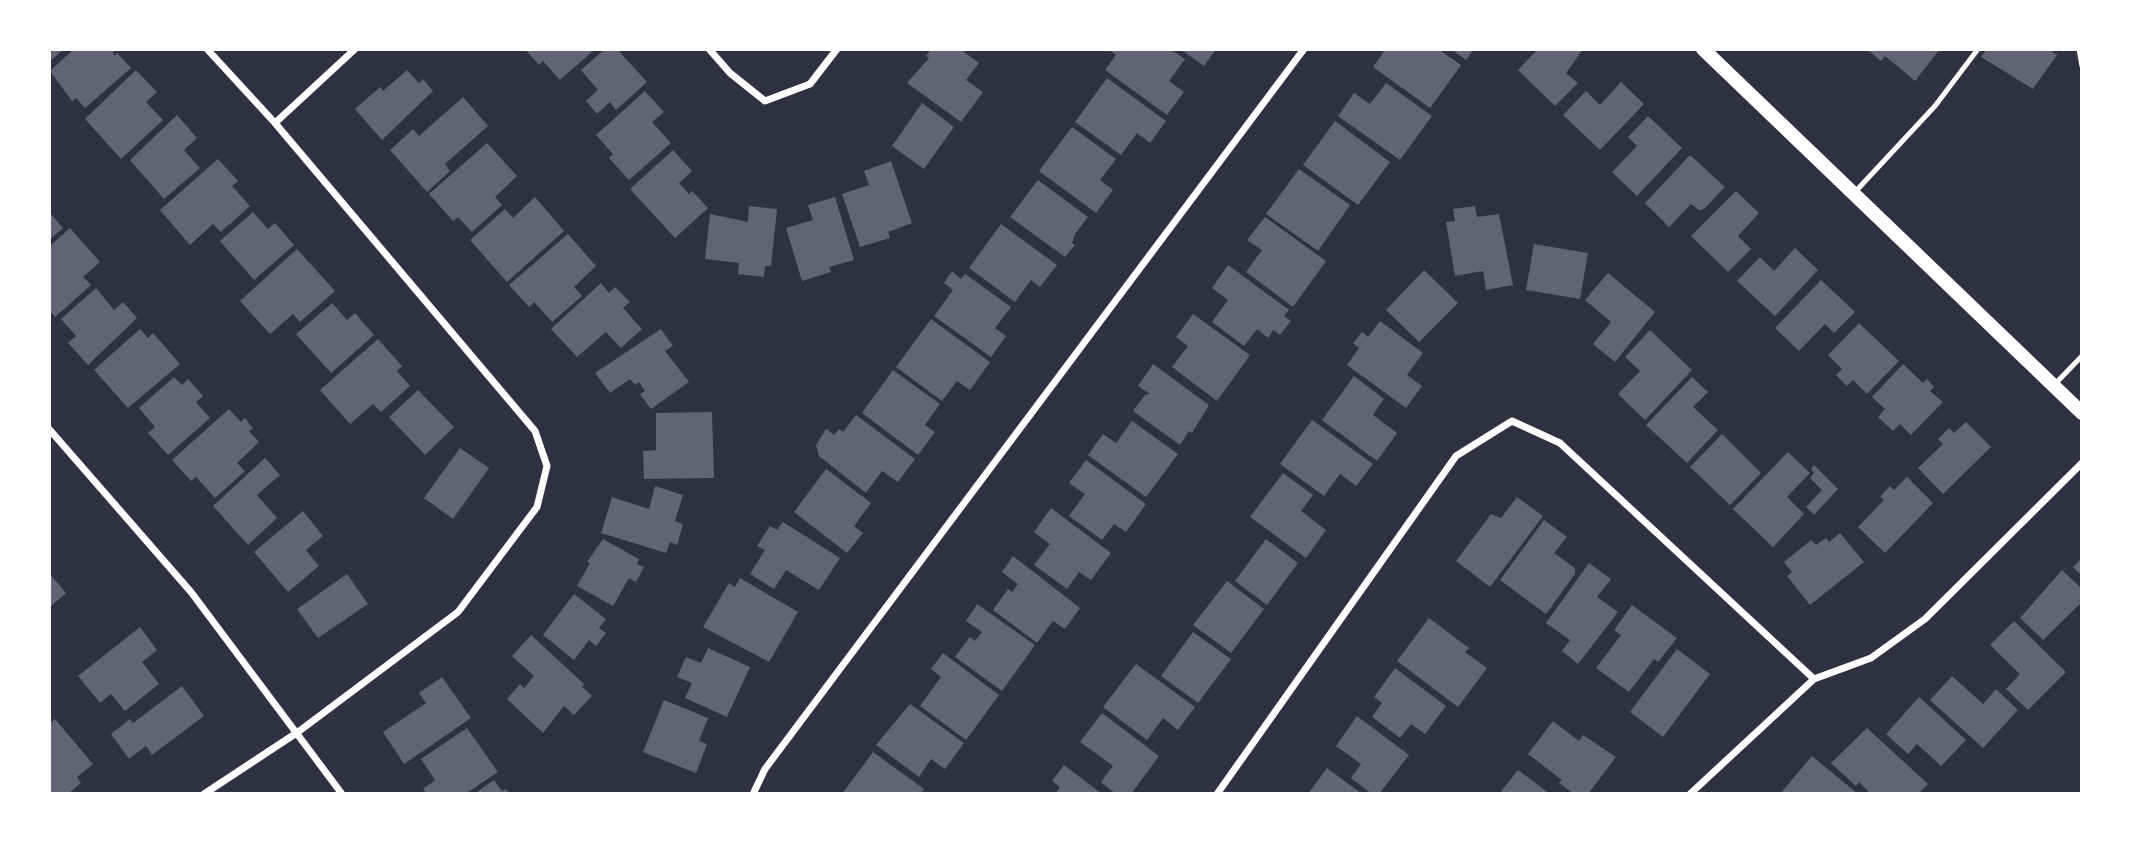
<!DOCTYPE html>
<html>
<head>
<meta charset="utf-8">
<style>
	body { margin:0 }
	#map { position:relative; width:2131px; height:843px; overflow:hidden; background:#2d3142; font-family:"Source Serif 4",serif }
	canvas { display:block }
	.frame { position:absolute; inset:0; border:51px solid #fff; pointer-events:none }
</style>
</head>
<body>
<div id="map">
<canvas width="2131" height="843"></canvas>
<div class="frame"></div>
</div>
<script>
const ctx = document.querySelector('canvas').getContext('2d');
ctx.lineJoin = 'round';
function paint(path, color) { ctx.fillStyle = color; ctx.fill(path, 'evenodd'); }
function trace(path, color, width, dash) { ctx.strokeStyle = color; ctx.lineWidth = width; ctx.lineCap = dash ? 'butt' : 'round'; ctx.setLineDash(dash || []); ctx.stroke(path); }
paint(new Path2D(`
	M49,49H64L49,62Z
	M74,49H117L113,53L114,56L117,53L131,68L85,108L76,98L72,101L52,74L51,70Z
	M525,49H595L560,80L543,61L539,65Z
	M605,49H617L647,82L616,110L610,102L597,114L586,101L598,90L581,70Z
	M931,49H960L979,63L966,80L983,92L961,122L907,83L929,58L926,56Z
	M1108,49H1170L1185,59L1169,81L1184,92L1167,115L1105,70L1116,55Z
	M1180,49H1216L1204,66Z
	M1386,49H1438L1461,65L1430,108L1373,67Z
	M1451,49H1474L1466,60Z
	M1538,49H1583L1566,73L1578,83L1555,106L1518,70Z
	M1871,49H1940L1915,81L1885,56L1881,61L1869,51Z
	M1987,49H2048L2057,55L2033,89L1981,57Z
	M136,70L157,92L146,102L163,120L121,159L85,119Z
	M407,70L419,83L423,79L433,91L382,140L355,109L380,87L383,91Z
	M1107,78L1166,121L1150,143L1137,133L1121,155L1075,122Z
	M1621,82L1644,104L1600,150L1563,115L1586,91L1600,105Z
	M1386,83L1432,116L1400,160L1338,116L1354,93L1370,104Z
	M645,91L664,112L652,122L671,143L629,180L609,158L613,154L596,135Z
	M463,97L488,126L445,164L450,171L427,192L390,150L413,129L419,136Z
	M922,103L954,127L924,169L892,146Z
	M177,115L197,138L184,150L200,168L164,199L130,160Z
	M1648,116L1682,148L1637,196L1612,172L1637,146L1628,137Z
	M1335,121L1390,162L1358,205L1303,165Z
	M1072,127L1116,159L1100,180L1113,190L1096,213L1039,171Z
	M487,143L517,176L495,197L502,205L472,232L458,217L453,221L429,194Z
	M673,150L692,171L679,183L689,194L692,191L708,208L675,238L630,189Z
	M1690,155L1725,187L1704,209L1699,210L1691,204L1669,227L1645,203Z
	M218,159L238,181L232,186L250,206L221,232L213,224L190,245L160,210Z
	M891,161L912,223L888,232L890,238L860,247L842,194L869,185L864,171Z
	M1299,169L1350,205L1318,251L1266,214Z
	M1038,180L1088,217L1075,234L1072,243L1075,245L1065,257L1010,217Z
	M1736,191L1759,213L1738,236L1751,249L1728,272L1691,236Z
	M535,197L564,231L507,282L470,240L505,209L513,218Z
	M835,197L854,260L829,267L831,272L802,281L786,228L813,220L808,205Z
	M749,206L777,209L771,266H765L764,277L738,274L739,263L705,259L710,214L748,222Z
	M1475,206L1477,217L1499,214L1513,285L1486,290L1483,271L1455,276L1446,222L1455,221L1453,209Z
	M49,212L63,228L49,240Z
	M253,212L268,229L275,223L294,245L254,280L220,241Z
	M1265,217L1326,261L1293,307L1246,272L1262,250L1247,240Z
	M1001,224L1057,265L1040,287L1031,280L1015,302L969,268Z
	M70,228L100,262L83,277L91,285L55,317L49,310V247Z
	M568,234L596,266L574,287L582,296L552,322L534,302L529,307L509,285Z
	M1534,244L1588,253L1580,299L1526,290Z
	M1795,248L1818,270L1775,316L1737,281L1760,257L1774,271Z
	M297,249L335,291L300,322L293,314L270,334L240,301Z
	M1228,265L1289,310L1284,316L1291,321L1280,335L1273,330L1268,338L1257,329L1244,346L1212,322L1228,300L1212,288Z
	M1424,270L1458,303L1419,342L1386,310Z
	M952,271L961,279L965,274L1011,307L995,328L1006,336L991,357L934,316L953,290L944,283Z
	M1608,273L1655,312L1615,362L1593,344L1611,322L1585,300Z
	M1821,280L1855,312L1834,333L1825,324L1799,351L1775,328Z
	M601,283L609,293L615,287L630,302L623,308L642,329L621,348L606,332L577,357L551,329Z
	M96,288L114,310L123,302L137,318L88,365L68,343L76,336L61,319Z
	M332,303L347,320L355,313L374,335L331,373L296,334Z
	M1193,314L1250,355L1217,401L1172,367L1188,346L1176,337Z
	M931,319L990,362L970,390L957,381L942,401L896,367Z
	M1380,321L1423,353L1407,375L1422,386L1406,408L1347,365L1359,348L1353,343L1362,332L1368,337Z
	M1859,323L1899,361L1867,394L1853,380L1847,386L1836,375L1842,369L1828,355Z
	M140,329L148,338L153,333L180,364L128,408L94,370Z
	M661,329L673,346L665,351L689,382L651,409L640,394L645,391L639,382L635,385L630,379L610,393L595,373Z
	M1650,330L1692,370L1645,420L1618,394L1640,371L1625,357Z
	M378,339L402,366L397,371L410,386L381,412L373,404L350,424L320,390Z
	M1153,364L1209,405L1192,433L1189,431L1180,445L1133,411L1145,395L1150,394L1138,386Z
	M1903,364L1923,383L1927,379L1934,387L1930,391L1943,402L1911,435L1900,424L1893,431L1878,417L1885,409L1872,397Z
	M893,370L940,404L925,425L935,432L918,455L862,413Z
	M1354,376L1384,399L1373,415L1397,433L1377,461L1322,420Z
	M174,377L182,385L188,379L203,396L196,402L210,418L168,455L148,433L155,427L139,408Z
	M1692,377L1708,392L1693,407L1718,430L1687,463L1646,425Z
	M418,390L454,427L425,455L389,417Z
	M229,409L241,422L245,418L253,428L249,431L259,442L237,463L245,471L215,498L196,477L191,481L172,460Z
	M712,412L714,478L644,479L643,451L656,450V413Z
	M856,415L915,459L898,482L882,471L866,493L819,456L816,445L826,429L834,435L839,429L843,432Z
	M1312,420L1373,464L1356,486L1340,474L1324,496L1280,464Z
	M1132,421L1178,454L1146,497L1088,455L1103,434L1116,443Z
	M1966,422L1991,447L1943,494L1918,468L1943,444L1938,439L1949,428L1954,433Z
	M1722,434L1761,473L1730,505L1690,467Z
	M460,448L489,468L453,519L424,498Z
	M1788,452L1810,473L1787,497L1804,514L1773,547L1733,509Z
	M265,458L280,475L257,495L277,518L248,545L213,506Z
	M1086,460L1146,504L1126,532L1114,524L1102,540L1069,516L1085,494L1069,483Z
	M1814,465L1838,489L1814,515L1806,507L1822,490L1810,478L1814,473L1811,469Z
	M826,469L871,503L854,526L863,533L847,553L794,512Z
	M1283,473L1313,495L1301,511L1326,530L1306,558L1250,517Z
	M1907,477L1933,503L1885,553L1858,527L1884,500L1880,497L1890,486L1894,490Z
	M655,486L683,495L675,521L683,524L677,545L670,542L666,553L601,533L612,497L649,509Z
	M1517,497L1543,516L1490,587L1456,561L1491,514L1501,518Z
	M1051,508L1111,553L1091,580L1079,572L1067,589L1034,565L1050,544L1034,532Z
	M303,511L323,536L306,550L319,566L288,592L254,552Z
	M1544,520L1567,537L1554,553L1575,568V574L1546,614L1500,580Z
	M783,522L840,558L819,590L786,570L774,589L750,574L765,550L757,546L770,526L777,530Z
	M1840,533L1864,562L1810,605L1787,576L1792,572L1784,562L1811,540L1816,545L1826,538L1829,542Z
	M603,539L639,559L637,564L644,567L636,582L629,578L613,606L577,586L590,563L587,562Z
	M1266,539L1298,563L1267,605L1235,581Z
	M1013,556L1080,608L1065,629L1053,621L1037,643L993,610L1008,589L1012,592L1018,584L1002,572Z
	M2082,558V576L2073,567Z
	M1589,563L1611,579L1597,597L1618,612L1578,664L1562,651L1570,640L1546,623Z
	M2062,570L2082,589V602L2043,640L2020,618Z
	M49,573L66,593L49,608Z
	M347,574L368,604L318,638L297,609Z
	M740,578L798,612L769,662L703,627L729,583L735,587Z
	M1227,581L1264,609L1231,653L1193,625Z
	M574,594L606,619L599,628L606,633L596,646L589,640L574,660L543,635Z
	M977,604L1035,645L1002,691L955,657L970,637L975,641L982,632L966,621Z
	M1632,605L1677,638L1658,662L1654,659L1629,692L1596,668L1621,635L1614,630Z
	M1429,618L1469,648L1465,652L1487,668L1458,707L1397,661Z
	M2014,621L2066,672L2028,710L2006,689L2020,674L1990,645Z
	M140,627L157,650L142,662L159,684L125,711L111,694L100,703L78,676Z
	M1193,632L1231,659L1198,703L1161,676Z
	M531,635L584,684L582,687L592,696L574,715L564,706L543,733L507,699L520,684L524,688L534,676L512,656Z
	M708,648L750,667L727,717L685,698L692,683L677,677L686,657L701,663Z
	M1677,649L1710,674L1663,737L1630,712Z
	M943,653L999,695L966,740L920,706L941,677L931,669Z
	M1136,664L1195,707L1178,730L1163,718L1147,740L1103,707Z
	M1395,668L1446,706L1425,734L1411,724L1400,738L1372,717L1382,703L1374,697Z
	M1952,676L1983,704L1996,689L2018,710L1983,748L1930,700Z
	M442,677L471,718L404,764L383,732L426,703L419,693Z
	M182,686L204,716L152,755L146,746L129,759L111,734L130,719L133,723Z
	M1919,697L1966,740L1941,766L1917,744L1908,754L1886,734Z
	M664,700L708,718L699,741L707,744L696,773L643,752Z
	M910,704L964,743L945,769L931,759L919,777L876,745Z
	M1102,713L1159,756L1131,794H1116L1101,782L1113,766L1080,742Z
	M1357,716L1409,755L1379,794H1372L1351,778L1361,764L1336,746Z
	M55,719L93,764L77,777L81,783L68,794H49V724Z
	M1553,721L1579,741L1583,735L1616,757L1588,794H1574L1559,783L1562,780L1528,754Z
	M467,728L498,772L465,794H427L423,789L435,780L421,759Z
	M1867,728L1928,784L1918,794H1871L1859,782L1856,786L1831,763Z
	M873,752L924,789L921,794H842Z
	M1812,756L1858,794H1780Z
	M1064,765L1102,794H1055L1060,787L1052,781Z
	M1327,768L1362,794H1308Z
	M1518,770L1550,794H1499Z
	M494,780L502,791L506,789L509,794H474Z`), '#626471');
trace(new Path2D(`
	M2079,49L2082,66
	M1855,192L1935,106L1978,49
	M2054,385L2082,356`), '#fff', 5);
trace(new Path2D(`
	M709,49L730,73L765,101L810,84L837,49
	M275,123L355,49
	M49,429L191,592L342,794
	M204,794L298,732L458,612L537,507L547,466L535,431L275,123L207,49
	M753,794L765,769L1304,49
	M1217,794L1456,456L1512,421L1560,443L1814,679
	M1690,794L1814,679L1871,658L1925,619L2082,463`), '#fff', 7);
trace(new Path2D(`
	M1703,49L2082,413`), '#fff', 14);
</script>
</body>
</html>
